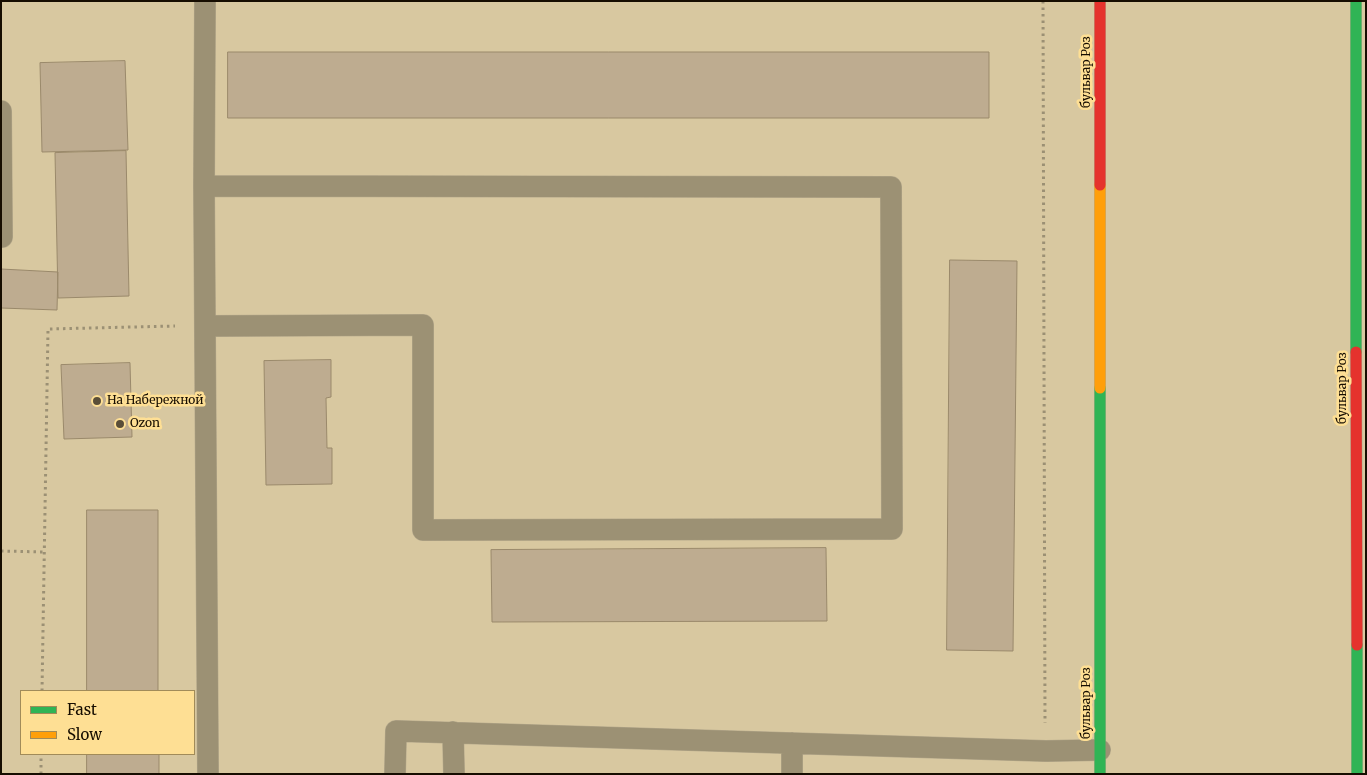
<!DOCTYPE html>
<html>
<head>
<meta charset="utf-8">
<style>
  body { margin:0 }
  #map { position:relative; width:1367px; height:775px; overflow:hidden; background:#d8c8a0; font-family:Merriweather,serif }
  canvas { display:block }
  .frame { position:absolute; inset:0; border:2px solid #160d00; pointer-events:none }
  .legend { position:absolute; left:20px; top:690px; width:175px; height:65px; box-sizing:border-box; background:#fedf94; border:1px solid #a18b59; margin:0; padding:6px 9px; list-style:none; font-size:15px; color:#160d00 }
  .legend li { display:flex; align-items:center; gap:10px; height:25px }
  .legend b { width:25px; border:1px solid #a18b59 }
</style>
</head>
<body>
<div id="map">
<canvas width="1367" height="775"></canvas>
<div class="frame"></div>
<ul class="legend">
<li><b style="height:6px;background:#30b455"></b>Fast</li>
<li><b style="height:6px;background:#ff9f0a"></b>Slow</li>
</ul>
</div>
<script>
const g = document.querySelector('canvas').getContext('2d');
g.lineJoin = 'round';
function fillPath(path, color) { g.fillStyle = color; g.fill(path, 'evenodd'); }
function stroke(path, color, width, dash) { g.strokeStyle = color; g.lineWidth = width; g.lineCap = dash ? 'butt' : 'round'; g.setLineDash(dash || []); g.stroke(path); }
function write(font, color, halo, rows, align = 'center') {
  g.font = font + ' Merriweather,serif'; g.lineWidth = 5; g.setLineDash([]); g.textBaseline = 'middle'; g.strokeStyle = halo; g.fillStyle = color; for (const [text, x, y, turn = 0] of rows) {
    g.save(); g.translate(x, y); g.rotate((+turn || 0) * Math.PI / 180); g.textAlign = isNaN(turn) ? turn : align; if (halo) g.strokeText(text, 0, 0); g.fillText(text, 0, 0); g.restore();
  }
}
const building = new Path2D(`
  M 228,52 L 989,52 L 989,118 L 228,118 Z
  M 125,61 L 128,150 L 42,152 L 40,63 Z
  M 126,151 L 129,296 L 58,298 L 55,153 Z
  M 950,260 L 1017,261 L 1013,651 L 947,650 Z
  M 1,269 L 58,272 L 57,310 L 1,308 Z
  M 331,360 L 331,397 L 326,398 L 327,448 L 332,448 L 332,484 L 266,485 L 264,361 Z
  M 130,363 L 132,437 L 64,439 L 61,365 Z
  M 87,510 L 158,510 L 158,691 L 87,691 Z
  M 826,548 L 827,621 L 492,622 L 491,550 Z
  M 87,754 L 159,754 L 159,774 L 87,774 Z`);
const path = new Path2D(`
  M 1043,1 L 1045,723
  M 1,551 L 44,552
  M 42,691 L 48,329 L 175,326
  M 41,774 L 41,754`);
const lane = new Path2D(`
  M 205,1 L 204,186 L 208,774
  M 1,111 L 2,237
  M 204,186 L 891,187 L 892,529 L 423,530 L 423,325 L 205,326
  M 453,732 L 454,774
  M 395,774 L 396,731 L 1046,751 L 1100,750
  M 792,774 L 792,743`);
const fast = new Path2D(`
  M 1356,1 L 1356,352
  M 1100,388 L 1100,774
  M 1357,645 L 1357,774`);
const slow = new Path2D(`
  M 1100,185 L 1100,388`);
const jam = new Path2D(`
  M 1100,1 L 1100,185
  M 1356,352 L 1357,645`);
const markers = [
  [97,401,5,"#5a4e38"],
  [120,424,5,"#5a4e38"]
];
const streetNames = [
  ["бульвар Роз",1087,72,-90],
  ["бульвар Роз",1343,388,-90],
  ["бульвар Роз",1087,703,-90]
];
const poiNames = [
  ["На Набережной",107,401],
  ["Ozon",130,424]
];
fillPath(building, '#beac90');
stroke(building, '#9a896b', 1);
stroke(lane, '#b4a88b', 22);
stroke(fast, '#b4a88b', 12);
stroke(slow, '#b4a88b', 12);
stroke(jam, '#b4a88b', 12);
stroke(path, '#9b9074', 3, [2.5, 4]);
stroke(lane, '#9c9174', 21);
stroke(fast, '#30b455', 11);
stroke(slow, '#ff9f0a', 11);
stroke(jam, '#e5322d', 11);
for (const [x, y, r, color] of markers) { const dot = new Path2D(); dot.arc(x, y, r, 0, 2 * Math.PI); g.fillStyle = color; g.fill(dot); stroke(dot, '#fedf94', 2); }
write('12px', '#160d00', '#fedf94', streetNames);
write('12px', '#160d00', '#fedf94', poiNames, 'left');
</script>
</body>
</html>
